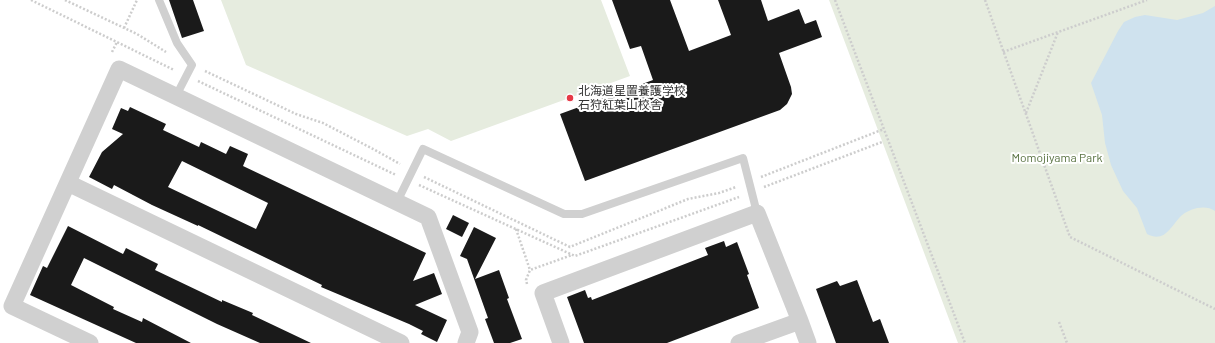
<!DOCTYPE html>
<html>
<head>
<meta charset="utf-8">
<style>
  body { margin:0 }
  canvas { display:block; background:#fff }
</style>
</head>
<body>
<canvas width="1215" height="343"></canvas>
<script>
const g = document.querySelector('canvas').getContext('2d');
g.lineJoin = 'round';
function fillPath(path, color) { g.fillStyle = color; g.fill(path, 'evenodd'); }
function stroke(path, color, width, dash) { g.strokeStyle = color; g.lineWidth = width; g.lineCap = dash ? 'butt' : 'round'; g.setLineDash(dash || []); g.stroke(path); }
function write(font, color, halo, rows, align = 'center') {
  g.font = font + ' Barlow,"Noto Sans JP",sans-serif'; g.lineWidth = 4; g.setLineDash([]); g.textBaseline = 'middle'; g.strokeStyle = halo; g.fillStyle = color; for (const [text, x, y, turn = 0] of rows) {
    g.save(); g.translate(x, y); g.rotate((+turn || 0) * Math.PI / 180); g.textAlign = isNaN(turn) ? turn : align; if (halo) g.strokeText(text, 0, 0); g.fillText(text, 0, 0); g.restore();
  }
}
const green = new Path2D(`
  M 221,0 L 601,0 L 630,76 L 451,141 L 428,129 L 407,136 L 246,65 Z
  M 829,0 L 1215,0 L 1215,343 L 958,343 Z`);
const water = new Path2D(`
  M 1215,6 L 1215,211 C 1210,207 1203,207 1197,208 C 1190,210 1185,212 1180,217 C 1170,228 1164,243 1147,234 L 1137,208 L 1123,191 L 1111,165 L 1105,143 L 1102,115 L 1091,83 L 1118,31 L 1124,22 L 1135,17 L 1145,15 L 1177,20 L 1203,13 Z`);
const building = new Path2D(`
  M 169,0 L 193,0 L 204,31 L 182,38 Z
  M 612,0 L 670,0 L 689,51 L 731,35 L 718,0 L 761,0 L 768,21 L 799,9 L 805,24 L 816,20 L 822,37 L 779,53 L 791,87 L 792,94 L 787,104 L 780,110 L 585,181 L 560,114 L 653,80 L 641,46 L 630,49 Z
  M 130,107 L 166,124 L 163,130 L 199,147 L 201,142 L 226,154 L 230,146 L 248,154 L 243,166 L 426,253 L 413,281 L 434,273 L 442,294 L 415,305 L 447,320 L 437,342 L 421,334 L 423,331 L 409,324 L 321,287 L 322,285 L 198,225 L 198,226 L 152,205 L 114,185 L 112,189 L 89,177 L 102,152 L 123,134 L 112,129 L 121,108 L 128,111 ZM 182,161 L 268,203 L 256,229 L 168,187 Z
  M 453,215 L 469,223 L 462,237 L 446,229 Z
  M 68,226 L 123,254 L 126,248 L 158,264 L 155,270 L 222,302 L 222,300 L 253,313 L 252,315 L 311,343 L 260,343 L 217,324 L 84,258 L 71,285 L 114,307 L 113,309 L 142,322 L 143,318 L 191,343 L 136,343 L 30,295 L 43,266 L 47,268 Z
  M 474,227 L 496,238 L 475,279 L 499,270 L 509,298 L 507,299 L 522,339 L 510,343 L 494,343 L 485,319 L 488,318 L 467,259 L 460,256 Z
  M 724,241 L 726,247 L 737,242 L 749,274 L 747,275 L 759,308 L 667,343 L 584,343 L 567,297 L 585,290 L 588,298 L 591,297 L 592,300 L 708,255 L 705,248 Z
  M 857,280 L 873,322 L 880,319 L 889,343 L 836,343 L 816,289 L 837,281 L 840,286 Z`);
const path = new Path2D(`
  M 31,0 L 174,70
  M 65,0 L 137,34 L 166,52
  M 835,0 L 965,343
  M 985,0 L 1070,237 L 1215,309
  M 124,28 L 137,0
  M 112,52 L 117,42
  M 1003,52 L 1147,0
  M 205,71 L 296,114 L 323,123 L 375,150 L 400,164
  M 198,81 L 396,175
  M 1026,113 L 1058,32
  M 424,177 L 570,247 L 688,199 L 719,193 L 736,187
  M 761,177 L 884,129
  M 419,185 L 575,256 L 739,197
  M 764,187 L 882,142
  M 516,229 L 530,270
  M 527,284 L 526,280 L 530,270 L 572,255
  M 1059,322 L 1067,343`);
const service = new Path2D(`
  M 159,0 L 177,43 L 192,65 L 176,96
  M 397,202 L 423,149 L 564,214 L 582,214 L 743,158 L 757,213`);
const minor = new Path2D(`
  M 68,183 L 401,343
  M 90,343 L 12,306 L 119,69 L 428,217 L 470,332 L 466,343
  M 561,343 L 543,293 L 757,213 L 800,321
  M 739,343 L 800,321 L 808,343`);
const markers = [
  [570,98,4,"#e63946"]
];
const poiNames = [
  ["北海道星置養護学校",578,91],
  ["石狩紅葉山校舎",578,105]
];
const parkNames = [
  ["Momojiyama Park",1057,158]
];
fillPath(green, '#e6ecdf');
fillPath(water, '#cfe2ee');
fillPath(building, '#1a1a1a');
stroke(path, '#cdcdcd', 2.5, [2, 2]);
stroke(service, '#d0d0d0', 8);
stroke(minor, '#d0d0d0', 17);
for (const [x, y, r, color] of markers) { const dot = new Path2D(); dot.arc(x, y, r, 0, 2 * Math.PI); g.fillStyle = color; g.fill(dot); stroke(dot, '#fff', 1.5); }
write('12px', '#333', '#fff', poiNames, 'left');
write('12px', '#56703f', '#fff', parkNames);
</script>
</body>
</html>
